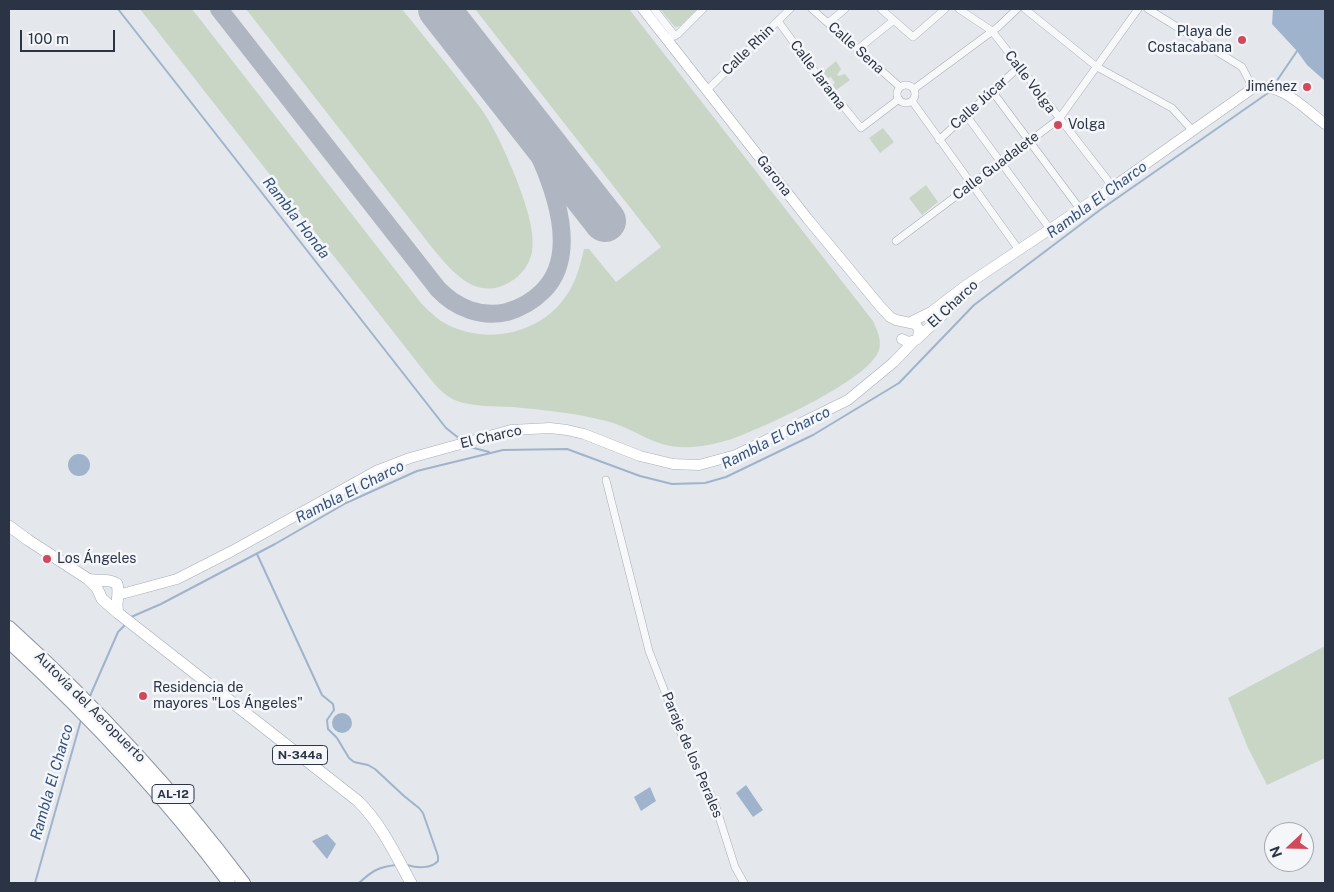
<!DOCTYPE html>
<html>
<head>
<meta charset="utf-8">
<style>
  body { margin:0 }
  #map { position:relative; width:1334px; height:892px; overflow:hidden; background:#e4e7ec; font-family:"Public Sans",sans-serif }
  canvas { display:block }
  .frame { position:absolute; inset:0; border:10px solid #2b3445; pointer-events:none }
  .north { position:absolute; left:1264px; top:822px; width:50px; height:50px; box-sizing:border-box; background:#f4f6f9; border:1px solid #a4a8b1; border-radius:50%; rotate:249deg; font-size:14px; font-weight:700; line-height:20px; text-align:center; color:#2b3445 }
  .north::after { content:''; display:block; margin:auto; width:18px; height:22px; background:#d1495b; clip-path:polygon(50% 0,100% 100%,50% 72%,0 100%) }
  .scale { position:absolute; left:20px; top:30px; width:95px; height:22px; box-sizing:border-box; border:2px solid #2b3445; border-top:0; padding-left:6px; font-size:15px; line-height:18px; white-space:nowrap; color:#2b3445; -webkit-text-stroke:4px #f4f6f9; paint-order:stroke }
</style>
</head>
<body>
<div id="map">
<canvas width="1334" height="892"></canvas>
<div class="frame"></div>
<div class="north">N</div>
<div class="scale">100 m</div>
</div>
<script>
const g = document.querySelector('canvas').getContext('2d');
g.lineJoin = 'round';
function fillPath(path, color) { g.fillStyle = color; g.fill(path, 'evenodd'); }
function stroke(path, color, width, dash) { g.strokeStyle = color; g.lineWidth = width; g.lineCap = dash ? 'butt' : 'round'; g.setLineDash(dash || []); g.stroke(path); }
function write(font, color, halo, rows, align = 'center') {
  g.font = font + ' "Public Sans",sans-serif'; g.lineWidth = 5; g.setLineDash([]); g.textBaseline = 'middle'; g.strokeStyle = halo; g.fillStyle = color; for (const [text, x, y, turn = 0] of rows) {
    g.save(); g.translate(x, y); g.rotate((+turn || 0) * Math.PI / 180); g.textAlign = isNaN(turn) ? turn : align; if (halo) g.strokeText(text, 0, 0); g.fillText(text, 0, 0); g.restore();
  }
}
const green = new Path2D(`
  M 140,9 L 192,9 L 421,303 C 427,309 434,316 441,321 C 481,346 539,336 566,296 C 576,282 580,266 584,249 L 589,249 L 616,282 L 661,247 L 475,9 L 629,9 L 873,321 C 877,330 882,340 879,350 C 870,380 762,428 732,439 C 719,443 705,446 692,447 C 655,450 638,429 606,421 C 575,413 544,410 513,407 C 495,406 474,407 457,401 C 443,396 433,382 424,371 Z
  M 246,9 L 402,9 C 429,43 457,76 482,110 C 494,127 505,152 513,171 C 522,193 536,229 532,252 C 529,265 522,275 510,282 C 475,303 450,269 430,245 Z
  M 660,9 L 697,9 L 680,26 L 675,27 Z
  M 836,61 L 841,69 L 837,75 L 839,76 L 845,74 L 850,80 L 836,90 L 833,85 L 835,83 L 831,77 L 828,78 L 823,72 Z
  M 883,128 L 894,142 L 880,153 L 869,138 Z
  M 926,185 L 938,202 L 922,215 L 909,198 Z
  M 1325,646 L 1325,758 L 1267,785 L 1248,748 L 1228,698 Z`);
const water = new Path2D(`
  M 1273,9 L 1325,9 L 1325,81 L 1307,65 L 1297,51 L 1272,24 Z
  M68 465a11 11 0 1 1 22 0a11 11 0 1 1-22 0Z
  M332 723a10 10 0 1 1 20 0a10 10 0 1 1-20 0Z
  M 746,785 L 763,810 L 753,817 L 736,793 Z
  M 650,787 L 656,801 L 641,811 L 634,797 Z
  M 327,834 L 336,844 L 327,859 L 312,841 Z`);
const stream = new Path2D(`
  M 118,9 L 446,428 L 460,439
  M 1274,85 L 1297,51
  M 470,447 L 489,452
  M 257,554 L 322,695 L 333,704 L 334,710 L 327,720 L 328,729 L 337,738 L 349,758 L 354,762 L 368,765 L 375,769 L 404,796 L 419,808 L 423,813 L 438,856 L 438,861 C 431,869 417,868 407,865
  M 131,617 L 161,604 L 275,544 L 346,503 L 417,471 L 503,450 L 567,449 L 640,476 L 672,484 L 705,483 L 726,477 L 813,435 L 899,383 L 974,305 L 1100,210 L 1268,93
  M 90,696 L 118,632 L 125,625
  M 35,883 L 81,720
  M 359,883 C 372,871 378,867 396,865`);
const taxiway = new Path2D(`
  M 219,9 L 438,289 C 456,308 481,318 507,312 C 521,308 533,301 543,291 C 589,245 539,152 514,105`);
const runway = new Path2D(`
  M 439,9 L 605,221`);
const street = new Path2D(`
  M 654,9 L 675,36
  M 812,9 L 900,87
  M 881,9 L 913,37 L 945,9
  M 959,9 L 992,31 L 1113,187
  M 1025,9 L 1097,67 L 1172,108 L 1193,131
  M 1148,9 L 1242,67 L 1253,88
  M 778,21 L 816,73 L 861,128 L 899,99
  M 828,23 L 845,9
  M 666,39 L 678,34 L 703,9
  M 858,49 L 894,20
  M897 94a9 9 0 1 1 18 0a9 9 0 1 1-18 0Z
  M 914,89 L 998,27 L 1017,9
  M 707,90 L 790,9
  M 992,91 L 1080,209
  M 912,101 L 1019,250
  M 966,115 L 1050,229
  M 939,140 L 1019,67
  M 896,241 L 1059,119 L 1138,9
  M 606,480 L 649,651 L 682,736 L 715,804 L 735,867 L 744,883`);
const secondary = new Path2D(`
  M 643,9 L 807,218 L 879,305 L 890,317 L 896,320 L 915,324 L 919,329 L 918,337
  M 911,322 L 931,312 L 965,286 L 1113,187 L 1253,88 C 1280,81 1305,109 1325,124
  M 902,339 L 908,342 L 916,340 L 966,293
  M 118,595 L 177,579 L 232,551 L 376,471 L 410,458 L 511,430 L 550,428 L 567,430 L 584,434 L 640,456 L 673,464 L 699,465 L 736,455 L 848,400 L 894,362 L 913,342`);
const primary = new Path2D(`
  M 9,526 L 28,540 L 88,579 L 97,588 L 102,599 L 118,613 L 358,801 C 382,825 395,854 411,883
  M 88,579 C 98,582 109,578 117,584 C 120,594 115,603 118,613`);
const highway = new Path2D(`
  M 9,627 C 95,705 174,790 244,883
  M 9,642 C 90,717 163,794 229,883`);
const markers = [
  [1242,40,5,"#d1495b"],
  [1307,87,5,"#d1495b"],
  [1058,125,5,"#d1495b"],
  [47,559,5,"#d1495b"],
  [143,696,5,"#d1495b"]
];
const shields = [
  [300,755,55],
  [173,794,42]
];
const shieldNames = [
  ["N-344a",300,755],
  ["AL-12",173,794]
];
const poiNames = [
  ["Playa de",1232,32,"right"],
  ["Costacabana",1232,48,"right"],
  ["Jiménez",1297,87,"right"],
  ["Volga",1068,125],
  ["Los Ángeles",57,559],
  ["Residencia de",153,688],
  ["mayores \"Los Ángeles\"",153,704]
];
const streetNames = [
  ["Calle Sena",856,48,42],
  ["Calle Rhin",748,50,-44],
  ["Calle Jarama",818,75,53],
  ["Calle Volga",1030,82,53],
  ["Calle Júcar",979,103,-42],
  ["Calle Guadalete",996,166,-37],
  ["Garona",774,176,52],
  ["El Charco",953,304,-43],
  ["El Charco",491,437,-13],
  ["Autovía del Aeropuerto",90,707,45],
  ["Paraje de los Perales",692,755,67]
];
const waterNames = [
  ["Rambla El Charco",1097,200,-36],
  ["Rambla Honda",296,218,52],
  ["Rambla El Charco",776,438,-27],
  ["Rambla El Charco",350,492,-27],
  ["Rambla El Charco",52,782,-74]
];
fillPath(green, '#c9d6c5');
fillPath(water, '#9fb4cc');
stroke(stream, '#9fb4cc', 2);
stroke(taxiway, '#b0b6c1', 18);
stroke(runway, '#b0b6c1', 42);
stroke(street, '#a9aeb7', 8);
stroke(secondary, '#a9aeb7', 11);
stroke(primary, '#a3abb8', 12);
stroke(highway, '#8b94a3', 14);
stroke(street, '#f7f8fa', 7);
stroke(secondary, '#fff', 10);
stroke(primary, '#fff', 11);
stroke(highway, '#fff', 12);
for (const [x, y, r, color] of markers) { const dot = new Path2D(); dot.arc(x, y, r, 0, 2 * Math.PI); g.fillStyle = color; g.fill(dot); stroke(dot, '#f4f6f9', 2); }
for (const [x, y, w] of shields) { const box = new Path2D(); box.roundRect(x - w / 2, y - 9.5, w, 19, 4); g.fillStyle = '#f4f6f9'; g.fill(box); stroke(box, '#2b3445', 1); }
write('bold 12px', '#2b3445', null, shieldNames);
write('14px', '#2b3445', '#f4f6f9', poiNames, 'left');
write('14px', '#2b3445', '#f4f6f9', streetNames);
write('italic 15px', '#34527a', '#f4f6f9', waterNames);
</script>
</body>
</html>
